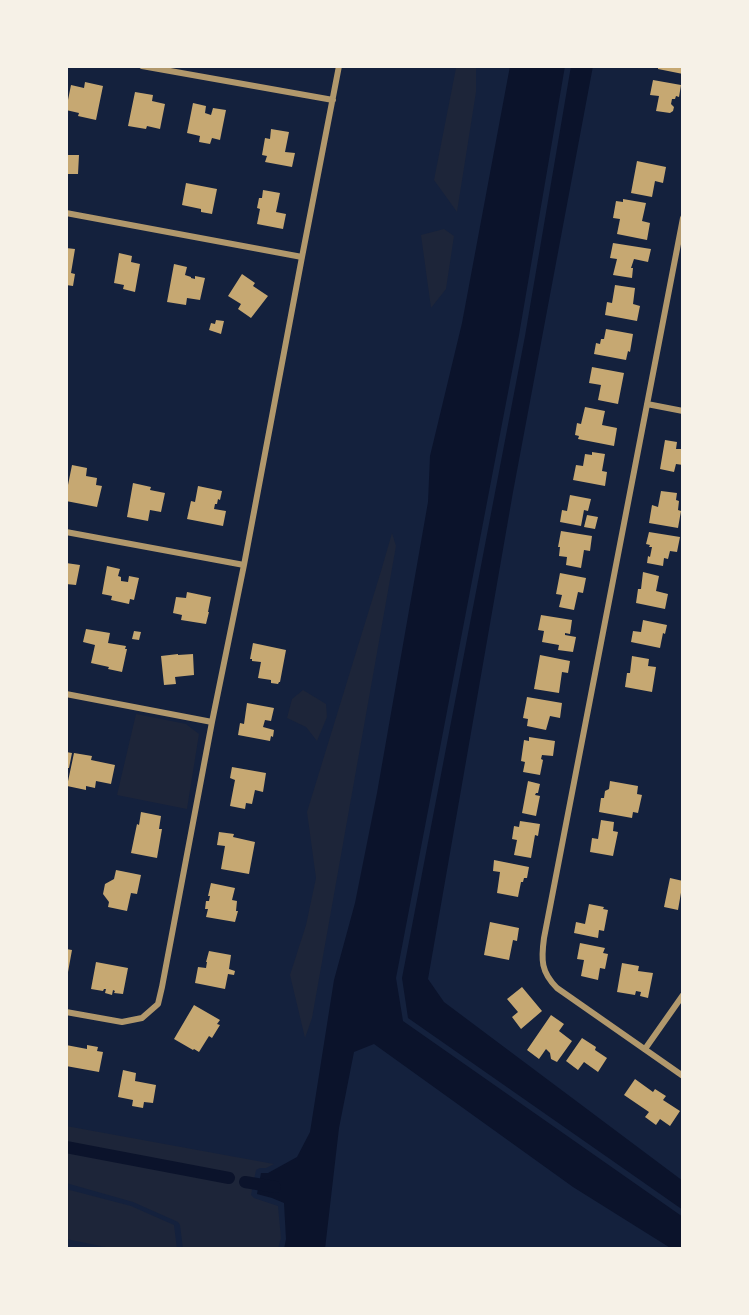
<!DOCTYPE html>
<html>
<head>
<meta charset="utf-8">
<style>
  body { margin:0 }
  #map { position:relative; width:749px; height:1315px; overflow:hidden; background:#14213d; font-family:Lato,sans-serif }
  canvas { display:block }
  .frame { position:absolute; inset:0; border:68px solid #f6f1e7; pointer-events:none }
</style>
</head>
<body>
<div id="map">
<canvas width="749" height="1315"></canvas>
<div class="frame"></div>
</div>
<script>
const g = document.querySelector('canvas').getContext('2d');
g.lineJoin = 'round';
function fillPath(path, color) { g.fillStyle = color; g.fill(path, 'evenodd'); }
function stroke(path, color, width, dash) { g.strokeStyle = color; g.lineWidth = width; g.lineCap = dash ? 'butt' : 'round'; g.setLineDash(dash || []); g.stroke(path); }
const green = new Path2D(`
  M 458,66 L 476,66 L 476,92 L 457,212 L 434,180 L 456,68 Z
  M 444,229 L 454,236 L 446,289 L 431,308 L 421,235 Z
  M 392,533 L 396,546 L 312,1018 L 305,1038 L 290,975 L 306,925 L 316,878 L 307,812 L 381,571 Z
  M 303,690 L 326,704 L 327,717 L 317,741 L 306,727 L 287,718 L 292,699 Z
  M 136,714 L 186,724 L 199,734 L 187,809 L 117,795 Z
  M 66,1126 L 274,1164 L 266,1168 L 260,1168 L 256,1170 L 251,1195 L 254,1198 L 278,1206 L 281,1238 L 278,1249 L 183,1249 L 180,1225 L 178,1222 L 133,1202 L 66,1183 Z
  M 66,1189 L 131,1206 L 174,1225 L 177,1249 L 115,1249 L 66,1239 Z`);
const water = new Path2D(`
  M 510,66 L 565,66 L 519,335 L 396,978 L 403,1021 L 683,1217 L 683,1249 L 672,1249 L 573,1187 L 374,1044 L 354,1052 L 339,1128 L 325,1249 L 284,1249 L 286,1239 L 284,1203 L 272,1198 L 257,1194 L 261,1173 L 268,1173 L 297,1157 L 310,1132 L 334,980 L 355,903 L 377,793 L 428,502 L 430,456 L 462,323 Z
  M 571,66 L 593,66 L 513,492 L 428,979 L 444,1002 L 683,1181 L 683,1210 L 408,1018 L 402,978 L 525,336 Z`);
const canal = new Path2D(`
  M 66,1147 L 229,1178
  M 245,1182 L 275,1187`);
const building = new Path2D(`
  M 658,66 L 683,66 L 683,74 L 658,69 Z
  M 653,80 L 681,85 L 679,97 L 676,96 L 675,99 L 672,99 L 671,104 L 674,107 L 673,111 L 670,113 L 656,111 L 659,96 L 650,95 Z
  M 85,82 L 103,86 L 96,120 L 78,116 L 79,113 L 66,110 L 71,85 L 84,88 Z
  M 135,92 L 153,95 L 152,101 L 165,104 L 160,129 L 147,126 L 146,129 L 128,126 Z
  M 193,103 L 206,106 L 205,113 L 211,115 L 213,108 L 226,110 L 220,140 L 212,138 L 210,144 L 199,142 L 200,136 L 187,133 Z
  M 271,129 L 289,132 L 285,152 L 295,153 L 292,167 L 265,162 L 267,156 L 262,155 L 265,138 L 270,139 Z
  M 66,155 L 79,155 L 78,174 L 66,174 Z
  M 637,161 L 666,167 L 663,183 L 655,181 L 652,197 L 631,193 Z
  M 186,183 L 217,189 L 212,214 L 201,212 L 201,209 L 182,205 Z
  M 263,190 L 280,193 L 276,212 L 286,214 L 283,229 L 257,224 L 260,209 L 257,208 L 259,198 L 262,198 Z
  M 623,199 L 646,203 L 642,221 L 650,223 L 647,240 L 617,234 L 620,219 L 613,218 L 616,201 L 623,202 Z
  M 613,243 L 651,249 L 648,262 L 634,259 L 631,268 L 633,268 L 632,278 L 613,275 L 617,259 L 610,258 Z
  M 66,248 L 75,249 L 71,273 L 75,274 L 73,286 L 66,285 Z
  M 119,253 L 132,256 L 131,262 L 140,264 L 135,292 L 123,289 L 124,285 L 114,283 Z
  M 174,264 L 187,267 L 185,275 L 191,277 L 191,278 L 195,279 L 195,276 L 205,278 L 200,300 L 187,298 L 186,305 L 167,302 Z
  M 242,274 L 255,283 L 253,286 L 268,296 L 251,318 L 238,309 L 241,304 L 228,296 Z
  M 615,285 L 635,288 L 633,304 L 640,306 L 637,321 L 605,315 L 607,302 L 612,303 Z
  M 216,320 L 224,321 L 221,334 L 209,330 L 211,323 L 215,324 Z
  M 606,329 L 633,334 L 630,352 L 628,351 L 626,360 L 594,354 L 596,343 L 600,344 L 601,339 L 604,339 Z
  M 592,367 L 624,373 L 618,404 L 598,400 L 601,385 L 589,383 Z
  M 585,407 L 605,411 L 602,425 L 617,428 L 614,446 L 578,439 L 579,436 L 575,435 L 577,423 L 581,424 Z
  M 665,440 L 677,442 L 676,449 L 683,449 L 683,465 L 676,464 L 674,472 L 660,469 Z
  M 592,452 L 605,454 L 602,471 L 607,472 L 605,486 L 573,480 L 576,465 L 583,466 L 585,454 L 592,455 Z
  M 72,465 L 87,468 L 86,476 L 97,478 L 96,485 L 102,486 L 97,507 L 66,501 L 66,495 Z
  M 133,483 L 151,487 L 150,490 L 165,493 L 161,512 L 150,510 L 148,521 L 127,517 Z
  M 198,486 L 222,491 L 220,500 L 218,499 L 217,504 L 215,504 L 214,509 L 226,511 L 223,526 L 187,519 L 191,501 L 195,502 Z
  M 661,491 L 677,493 L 676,500 L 679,501 L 678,510 L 681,511 L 678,528 L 649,523 L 652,505 L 658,507 Z
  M 570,495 L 591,499 L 588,511 L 584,510 L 581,526 L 560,522 L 562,510 L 567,511 Z
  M 587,515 L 598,517 L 595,529 L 584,527 Z
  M 561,531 L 592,536 L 590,551 L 584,550 L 581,568 L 566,565 L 567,557 L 559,556 L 560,547 L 558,547 Z
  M 649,532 L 680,537 L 677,552 L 670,551 L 668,559 L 664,558 L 663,566 L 647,563 L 648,556 L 650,557 L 652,547 L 649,547 L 650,545 L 646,544 Z
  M 66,563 L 80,565 L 76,585 L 66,584 Z
  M 107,566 L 120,569 L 118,576 L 121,577 L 121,581 L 128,582 L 129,576 L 139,578 L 134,600 L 130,599 L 129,604 L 111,600 L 112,596 L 102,594 Z
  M 643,572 L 659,576 L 656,591 L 668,594 L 665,609 L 636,603 L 638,589 L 641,589 Z
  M 560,573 L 586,578 L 583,593 L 578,592 L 574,610 L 559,607 L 562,595 L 556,594 Z
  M 187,592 L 211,597 L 208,612 L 209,612 L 206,624 L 181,620 L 182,615 L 173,613 L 176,597 L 186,598 Z
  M 541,615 L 572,620 L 570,634 L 565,633 L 565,635 L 576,637 L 573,652 L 558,650 L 559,645 L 542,642 L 544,631 L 538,630 Z
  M 643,620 L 667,625 L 665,634 L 663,633 L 660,648 L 631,642 L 633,631 L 641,632 Z
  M 86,629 L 110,633 L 108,643 L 126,646 L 125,649 L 127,649 L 122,672 L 108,669 L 109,667 L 91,663 L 95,645 L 83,642 Z
  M 134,631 L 141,632 L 139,640 L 132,639 Z
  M 253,643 L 286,650 L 280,682 L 279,682 L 278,684 L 271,683 L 271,680 L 258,678 L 261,662 L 252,661 L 252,659 L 250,659 Z
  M 178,654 L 178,655 L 193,654 L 194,675 L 175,677 L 176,684 L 164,685 L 161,656 Z
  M 540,655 L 570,661 L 568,673 L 562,672 L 559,693 L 534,689 Z
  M 632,656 L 649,659 L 648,666 L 656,667 L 652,692 L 625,687 L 627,673 L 630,673 Z
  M 527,697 L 562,703 L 560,718 L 550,716 L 546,730 L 527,726 L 528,719 L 523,718 Z
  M 247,703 L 274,708 L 271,721 L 265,720 L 263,727 L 274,730 L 273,737 L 271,736 L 270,741 L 238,735 L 240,723 L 244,724 Z
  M 529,737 L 555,741 L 553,756 L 542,755 L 541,759 L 543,760 L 540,775 L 523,772 L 525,762 L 521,761 L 524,740 L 529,741 Z
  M 66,752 L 72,753 L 69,768 L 66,768 Z
  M 74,753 L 92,756 L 91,760 L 115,765 L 111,784 L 96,781 L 95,788 L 86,786 L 86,790 L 67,786 Z
  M 232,767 L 266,773 L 263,792 L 255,790 L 252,804 L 246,803 L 245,809 L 230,806 L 235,780 L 230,778 Z
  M 528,781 L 540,784 L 538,793 L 536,793 L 535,795 L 540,796 L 536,816 L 522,813 Z
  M 610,781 L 638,786 L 637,794 L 642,795 L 638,813 L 633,812 L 632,818 L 599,812 L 601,798 L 604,798 L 605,791 L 609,789 Z
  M 141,812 L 161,816 L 159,829 L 162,829 L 157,858 L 131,853 L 137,824 L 139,825 Z
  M 601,820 L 614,822 L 613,831 L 618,832 L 613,856 L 590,852 L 592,838 L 598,839 Z
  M 520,821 L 540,824 L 538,836 L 535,835 L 531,858 L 514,855 L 517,840 L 512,839 L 514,826 L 519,827 Z
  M 219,832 L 234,834 L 233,837 L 255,842 L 249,874 L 221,869 L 225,846 L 217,845 Z
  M 494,860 L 529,867 L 527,878 L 524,878 L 523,882 L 521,882 L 518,897 L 497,893 L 500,872 L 493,871 Z
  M 116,870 L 141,875 L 137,894 L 131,893 L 127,911 L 108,907 L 109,902 L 103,894 L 105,884 L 114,879 Z
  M 670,878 L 683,881 L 678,910 L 664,907 Z
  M 211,883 L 235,888 L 232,900 L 237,901 L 236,911 L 238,911 L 235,922 L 206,917 L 208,909 L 205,909 L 206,901 L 209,901 L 210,896 L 208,896 Z
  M 589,904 L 604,907 L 603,909 L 608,910 L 604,931 L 599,930 L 598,938 L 574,933 L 576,922 L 585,924 Z
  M 490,922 L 519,928 L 517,941 L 513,940 L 509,960 L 484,955 Z
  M 580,943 L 605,948 L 603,953 L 608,954 L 605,969 L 600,968 L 598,980 L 581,976 L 584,960 L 577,959 Z
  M 66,949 L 72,950 L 68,972 L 66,971 Z
  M 209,951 L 231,955 L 229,969 L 235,971 L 234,975 L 228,974 L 225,989 L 195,983 L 198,967 L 206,968 L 207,962 L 206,962 Z
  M 96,962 L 128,968 L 123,994 L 114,993 L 115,991 L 113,990 L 112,995 L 105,993 L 106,989 L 104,989 L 103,991 L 91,989 Z
  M 622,963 L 639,966 L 638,971 L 653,973 L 648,998 L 640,996 L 641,992 L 636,991 L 635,995 L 617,992 Z
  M 522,987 L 542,1011 L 521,1029 L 512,1017 L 518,1012 L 507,999 Z
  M 194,1005 L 220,1020 L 217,1024 L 220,1025 L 212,1038 L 209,1036 L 199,1052 L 194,1049 L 193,1050 L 174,1039 Z
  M 551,1015 L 564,1024 L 559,1031 L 572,1041 L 557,1062 L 551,1059 L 550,1053 L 546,1049 L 539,1059 L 527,1050 Z
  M 582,1038 L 596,1047 L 595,1050 L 607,1058 L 598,1072 L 584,1062 L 578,1070 L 566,1061 Z
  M 66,1045 L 87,1049 L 87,1045 L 98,1047 L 97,1051 L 103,1052 L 99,1072 L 66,1066 Z
  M 123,1070 L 136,1073 L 135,1081 L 156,1085 L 153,1103 L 144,1102 L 143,1108 L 132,1106 L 133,1100 L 118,1097 Z
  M 635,1079 L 653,1092 L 655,1089 L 666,1096 L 663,1100 L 680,1111 L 670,1126 L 660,1119 L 656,1125 L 645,1117 L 649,1112 L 624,1095 Z`);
const minor = new Path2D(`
  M 142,66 L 333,100
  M 66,213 L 302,257
  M 683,218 L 544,938 C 541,960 541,972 557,988 L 683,1076
  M 647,404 L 683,411
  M 66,532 L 244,565
  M 66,694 L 212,722
  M 66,1012 L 122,1022 L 142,1018 L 158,1004 L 162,987 L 212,722 L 244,565 L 302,257 L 339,66
  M 645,1049 L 683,995`);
fillPath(green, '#1d2539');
fillPath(water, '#0b132b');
stroke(canal, '#0b132b', 12);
fillPath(building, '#c6a872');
stroke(minor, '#b1986c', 6);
</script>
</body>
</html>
